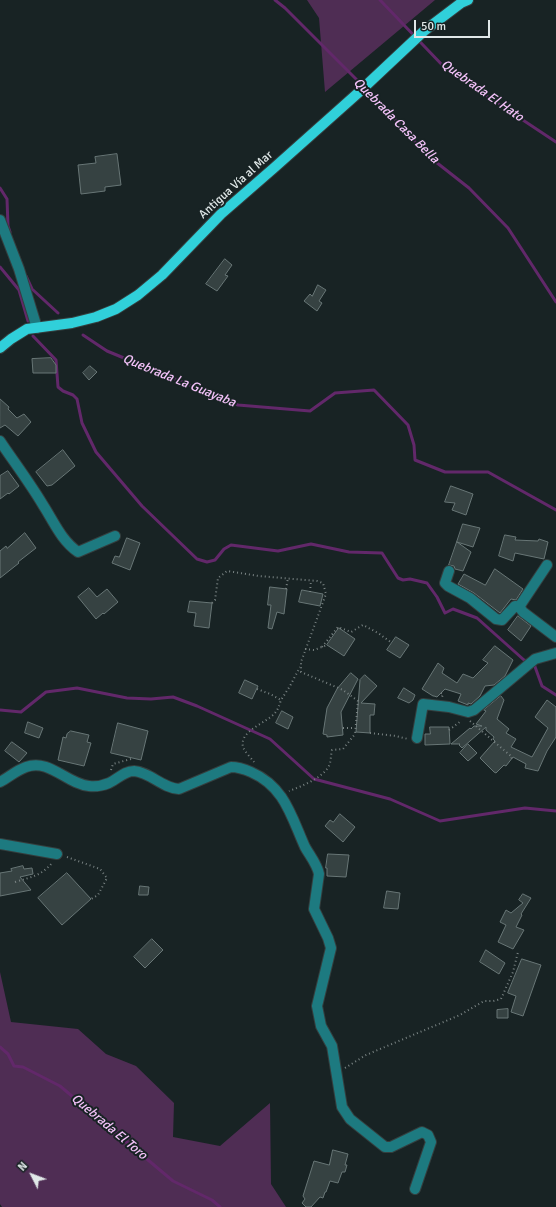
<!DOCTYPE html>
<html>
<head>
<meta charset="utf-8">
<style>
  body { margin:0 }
  #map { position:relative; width:556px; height:1207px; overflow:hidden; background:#182324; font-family:Signika,sans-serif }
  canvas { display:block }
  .north { position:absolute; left:12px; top:1155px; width:40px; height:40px; -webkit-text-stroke:3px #182324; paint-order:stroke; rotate:312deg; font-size:11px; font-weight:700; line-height:16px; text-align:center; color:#e0e8e8 }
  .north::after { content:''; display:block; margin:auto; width:14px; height:18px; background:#e0e8e8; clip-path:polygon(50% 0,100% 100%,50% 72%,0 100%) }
  .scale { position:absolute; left:414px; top:20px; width:76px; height:18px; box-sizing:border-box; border:2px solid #e0e8e8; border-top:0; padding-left:5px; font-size:12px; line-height:14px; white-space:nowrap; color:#e0e8e8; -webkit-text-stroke:3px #182324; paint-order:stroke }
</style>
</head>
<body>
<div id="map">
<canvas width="556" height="1207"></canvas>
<div class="north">N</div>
<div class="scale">50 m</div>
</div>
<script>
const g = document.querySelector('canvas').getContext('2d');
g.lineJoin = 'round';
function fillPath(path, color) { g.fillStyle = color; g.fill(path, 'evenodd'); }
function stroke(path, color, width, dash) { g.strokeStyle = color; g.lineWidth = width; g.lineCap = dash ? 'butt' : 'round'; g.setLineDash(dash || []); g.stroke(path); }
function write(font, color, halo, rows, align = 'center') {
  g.font = font + ' Signika,sans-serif'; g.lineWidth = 4; g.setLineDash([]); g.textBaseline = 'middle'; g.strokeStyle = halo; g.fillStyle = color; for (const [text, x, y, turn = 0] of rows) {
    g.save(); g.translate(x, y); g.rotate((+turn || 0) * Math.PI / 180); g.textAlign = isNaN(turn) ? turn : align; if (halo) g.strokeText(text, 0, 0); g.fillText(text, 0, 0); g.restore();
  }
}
const green = new Path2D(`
  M 307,0 L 435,0 L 325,92 L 319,18 Z
  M 0,972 L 11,1022 L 78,1029 L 106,1054 L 136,1066 L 174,1103 L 173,1137 L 220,1146 L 270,1103 L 271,1184 L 286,1207 L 2,1207 L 0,1204 Z`);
const stream = new Path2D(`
  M 275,0 L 285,8 L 385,108 L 427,155 L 469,188 L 508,228 L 556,302
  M 380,0 L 446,69 L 556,142
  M 0,188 L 7,199 L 8,226 L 10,232
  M 0,267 L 19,290 L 28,321
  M 26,276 L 32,289 L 58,313
  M 83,335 L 107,351 L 238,405 L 310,411 L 335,393 L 374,390 L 408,425 L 414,445 L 415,460 L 445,472 L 488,472 L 556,510
  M 33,336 L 56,360 L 58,387 L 63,391 L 73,395 L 77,399 L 82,423 L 96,452 L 142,506 L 197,559 L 207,562 L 215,560 L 224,549 L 231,545 L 278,551 L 311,544 L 349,552 L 382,553 L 398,578 L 403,580 L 410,579 L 427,583 L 437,597 L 445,613 L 453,609 L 477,618 L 524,660 L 529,662
  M 534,664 L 542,686 L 556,695
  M 0,710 L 21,712 L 46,692 L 77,688 L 127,698 L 151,699 L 173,697 L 197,706 L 270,739 L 314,779 L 390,799 L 440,821 L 525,808 L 556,811
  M 0,1047 L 8,1054 L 14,1066 L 23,1067 L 60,1086 L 173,1181 L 212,1200 L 220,1207`);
const building = new Path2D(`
  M 117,154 L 121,185 L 105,187 L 105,191 L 81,194 L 78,165 L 96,163 L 95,157 Z
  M 225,259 L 232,265 L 225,275 L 228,276 L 217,291 L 206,284 Z
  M 318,285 L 326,290 L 319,301 L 322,303 L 317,311 L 304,301 L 310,294 L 312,296 Z
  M 51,358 L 56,365 L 56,373 L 33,373 L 32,359 Z
  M 90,366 L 97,372 L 89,380 L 83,373 Z
  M 0,399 L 9,407 L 8,409 L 17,418 L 24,414 L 31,422 L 18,436 L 5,425 L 0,428 Z
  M 63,450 L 75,466 L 52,485 L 47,486 L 36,472 Z
  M 8,471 L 19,486 L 9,494 L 8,493 L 0,499 L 0,476 Z
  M 451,486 L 473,494 L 466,515 L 452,510 L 455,503 L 445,502 Z
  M 463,524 L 480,528 L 473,547 L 457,542 Z
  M 25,533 L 36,548 L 18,562 L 19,563 L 0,578 L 0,551 L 6,546 L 7,548 Z
  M 505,535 L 516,537 L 515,540 L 538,541 L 539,539 L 548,542 L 544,559 L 515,553 L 513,561 L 499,556 Z
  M 127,538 L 140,543 L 130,570 L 112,563 L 115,556 L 119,557 Z
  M 457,542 L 471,552 L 463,571 L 455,569 L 454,566 L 449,565 Z
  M 495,569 L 523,589 L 516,600 L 511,599 L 500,613 L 474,593 L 458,584 L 464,574 L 485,585 Z
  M 270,587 L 287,589 L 284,614 L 277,612 L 272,629 L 268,628 L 271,605 L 268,605 Z
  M 89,588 L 97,597 L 107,589 L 118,602 L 104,614 L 103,613 L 96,619 L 78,597 Z
  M 302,590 L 323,594 L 320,606 L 299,602 Z
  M 190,601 L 212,603 L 209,628 L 194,626 L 196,613 L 188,612 Z
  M 518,616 L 531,626 L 521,641 L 508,630 Z
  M 339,628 L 355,639 L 344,656 L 327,645 Z
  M 396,637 L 409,645 L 400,658 L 387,650 Z
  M 495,646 L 513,660 L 505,676 L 494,685 L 485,686 L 480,696 L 471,704 L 468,703 L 468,705 L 458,701 L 461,694 L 445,689 L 437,697 L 434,696 L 433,696 L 422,689 L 438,663 L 444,668 L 442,673 L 457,683 L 463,674 L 473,678 L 488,663 L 483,660 Z
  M 351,673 L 358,679 L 341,712 L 343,735 L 327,737 L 327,735 L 323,734 L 327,708 L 337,689 Z
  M 365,675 L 377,686 L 361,703 L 375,704 L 374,715 L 370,715 L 370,733 L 356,732 L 360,680 Z
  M 245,680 L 258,686 L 252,699 L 239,693 Z
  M 404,688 L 415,695 L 413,700 L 409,703 L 398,698 Z
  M 501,696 L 504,700 L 497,719 L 509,729 L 506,733 L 516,739 L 511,747 L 532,757 L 548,728 L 535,717 L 547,700 L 556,707 L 556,737 L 547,751 L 538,771 L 525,768 L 526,764 L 513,757 L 506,766 L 504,765 L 496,773 L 494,772 L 480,758 L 495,741 L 493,739 L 494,737 L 486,730 L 486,727 L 462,748 L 459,745 L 460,744 L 451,744 L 470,728 L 471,729 L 474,726 L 482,726 L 476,724 L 486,711 L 484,710 Z
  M 282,711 L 293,717 L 288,729 L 276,723 Z
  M 28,722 L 43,728 L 39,738 L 25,733 Z
  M 118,723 L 148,731 L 141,760 L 111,753 Z
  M 430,727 L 449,727 L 450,744 L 425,745 L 425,734 L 430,734 Z
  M 71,731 L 89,735 L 87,742 L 91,743 L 84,766 L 58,760 L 63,737 L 66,738 L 67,734 Z
  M 12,742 L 27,753 L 19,762 L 5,751 Z
  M 468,744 L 477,753 L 468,761 L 460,753 Z
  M 340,814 L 355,827 L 343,842 L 325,826 L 330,820 L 333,822 Z
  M 328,854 L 349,855 L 346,877 L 327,876 L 327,868 L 326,868 Z
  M 23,866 L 24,869 L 32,868 L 33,874 L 20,877 L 31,890 L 0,896 L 0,873 L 12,871 L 11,869 Z
  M 67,873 L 91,899 L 62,925 L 38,898 Z
  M 140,886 L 149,887 L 148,895 L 139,895 Z
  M 387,891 L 400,893 L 398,909 L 384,908 Z
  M 523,894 L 531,898 L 521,914 L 522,915 L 516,927 L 524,930 L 513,949 L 498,942 L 506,925 L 500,922 L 506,910 L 511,913 L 523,903 L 519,900 Z
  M 152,939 L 163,950 L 145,968 L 134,957 Z
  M 486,950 L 505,963 L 499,974 L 480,962 Z
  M 522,959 L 541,965 L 523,1016 L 511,1012 L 516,996 L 508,993 Z
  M 508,1009 L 508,1018 L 497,1018 L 497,1010 Z
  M 333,1150 L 348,1154 L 345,1165 L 347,1165 L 345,1172 L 342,1172 L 338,1183 L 330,1181 L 326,1192 L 325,1192 L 323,1198 L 320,1197 L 311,1207 L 306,1207 L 302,1203 L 305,1199 L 303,1196 L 314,1161 L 329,1165 Z`);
const path = new Path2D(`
  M 286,589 L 288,578
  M 310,592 L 311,581
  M 212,603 L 215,600 L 218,578 L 227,571 L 259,576 L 317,581 L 323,583 L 326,594 L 301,662 L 301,672 L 343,690 L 358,701 L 355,734 L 343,749 L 332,750 C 331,754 331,759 330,763 C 326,777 302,786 289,791
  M 322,647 L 338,627 L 351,632 L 363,625 L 378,633 L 392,643
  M 305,649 L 314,650 L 327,645
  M 257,689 L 270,694 L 281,700 L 290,686 L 300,667
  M 441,693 L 443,694 L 442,697
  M 470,721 L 512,757 L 511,759
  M 343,728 L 355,728
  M 449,730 L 461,721
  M 370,733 L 396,736 L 408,739
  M 254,762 C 251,758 245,752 243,747 C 239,731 266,723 274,714 C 278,710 279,706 281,700
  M 111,770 L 113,764 L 131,759
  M 67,857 L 100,869 L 107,878 L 98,895 L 91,899
  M 15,882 C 31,877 41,876 52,863
  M 345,1068 L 366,1055 L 460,1015 L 484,1001 L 493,1001 L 501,999 L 513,972 L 518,952`);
const minor = new Path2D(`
  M 0,220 L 19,269 L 37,328
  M 0,441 C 14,462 30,483 43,505 C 54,522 61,540 78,552 L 115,536
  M 547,565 L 521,604 L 520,608 L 523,612 L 556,637
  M 449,571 L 445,583 L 448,586 L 470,598 L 496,619 L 502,620 L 515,606 L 520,607
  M 417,738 L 423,704 L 449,707 L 468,712 L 474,710 L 535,659 L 556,653
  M 0,782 C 9,777 17,770 26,767 C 49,758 67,784 89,786 C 95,787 104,785 109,783 C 118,779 124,771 134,771 C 150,772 162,788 179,789 L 231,767 C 238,767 244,769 251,772 C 285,787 291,816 305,847 C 310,856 317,864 319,874 L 314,909 L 328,938 L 331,948 L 317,1006 L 321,1026 L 332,1046 L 342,1107 L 350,1119 L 385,1147 L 391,1147 L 422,1132 L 428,1135 L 431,1142 L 415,1189
  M 0,844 L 57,854`);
const major = new Path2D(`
  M 0,348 L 11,339 L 27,329 L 72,323 L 96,317 L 116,309 L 138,295 L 162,275 L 221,214 L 275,167 L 358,93 L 424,31 L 461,3 L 468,0`);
const streetNames = [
  ["Antigua Vía al Mar",236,185,-42]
];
const waterNames = [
  ["Quebrada El Hato",482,91,35],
  ["Quebrada Casa Bella",396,121,45],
  ["Quebrada La Guayaba",179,381,22],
  ["Quebrada El Toro",109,1127,40]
];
fillPath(green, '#4f2d54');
stroke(stream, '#62286a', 3);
fillPath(building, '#364242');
stroke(building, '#687676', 1);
stroke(minor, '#343f3f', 12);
stroke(major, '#343f3f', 12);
stroke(path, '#798383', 2, [1, 3]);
stroke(minor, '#1d7a80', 10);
stroke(major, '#30d0da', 10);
write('12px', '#e0e8e8', '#182324', streetNames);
write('italic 13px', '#f3c2f9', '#182324', waterNames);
</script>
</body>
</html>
